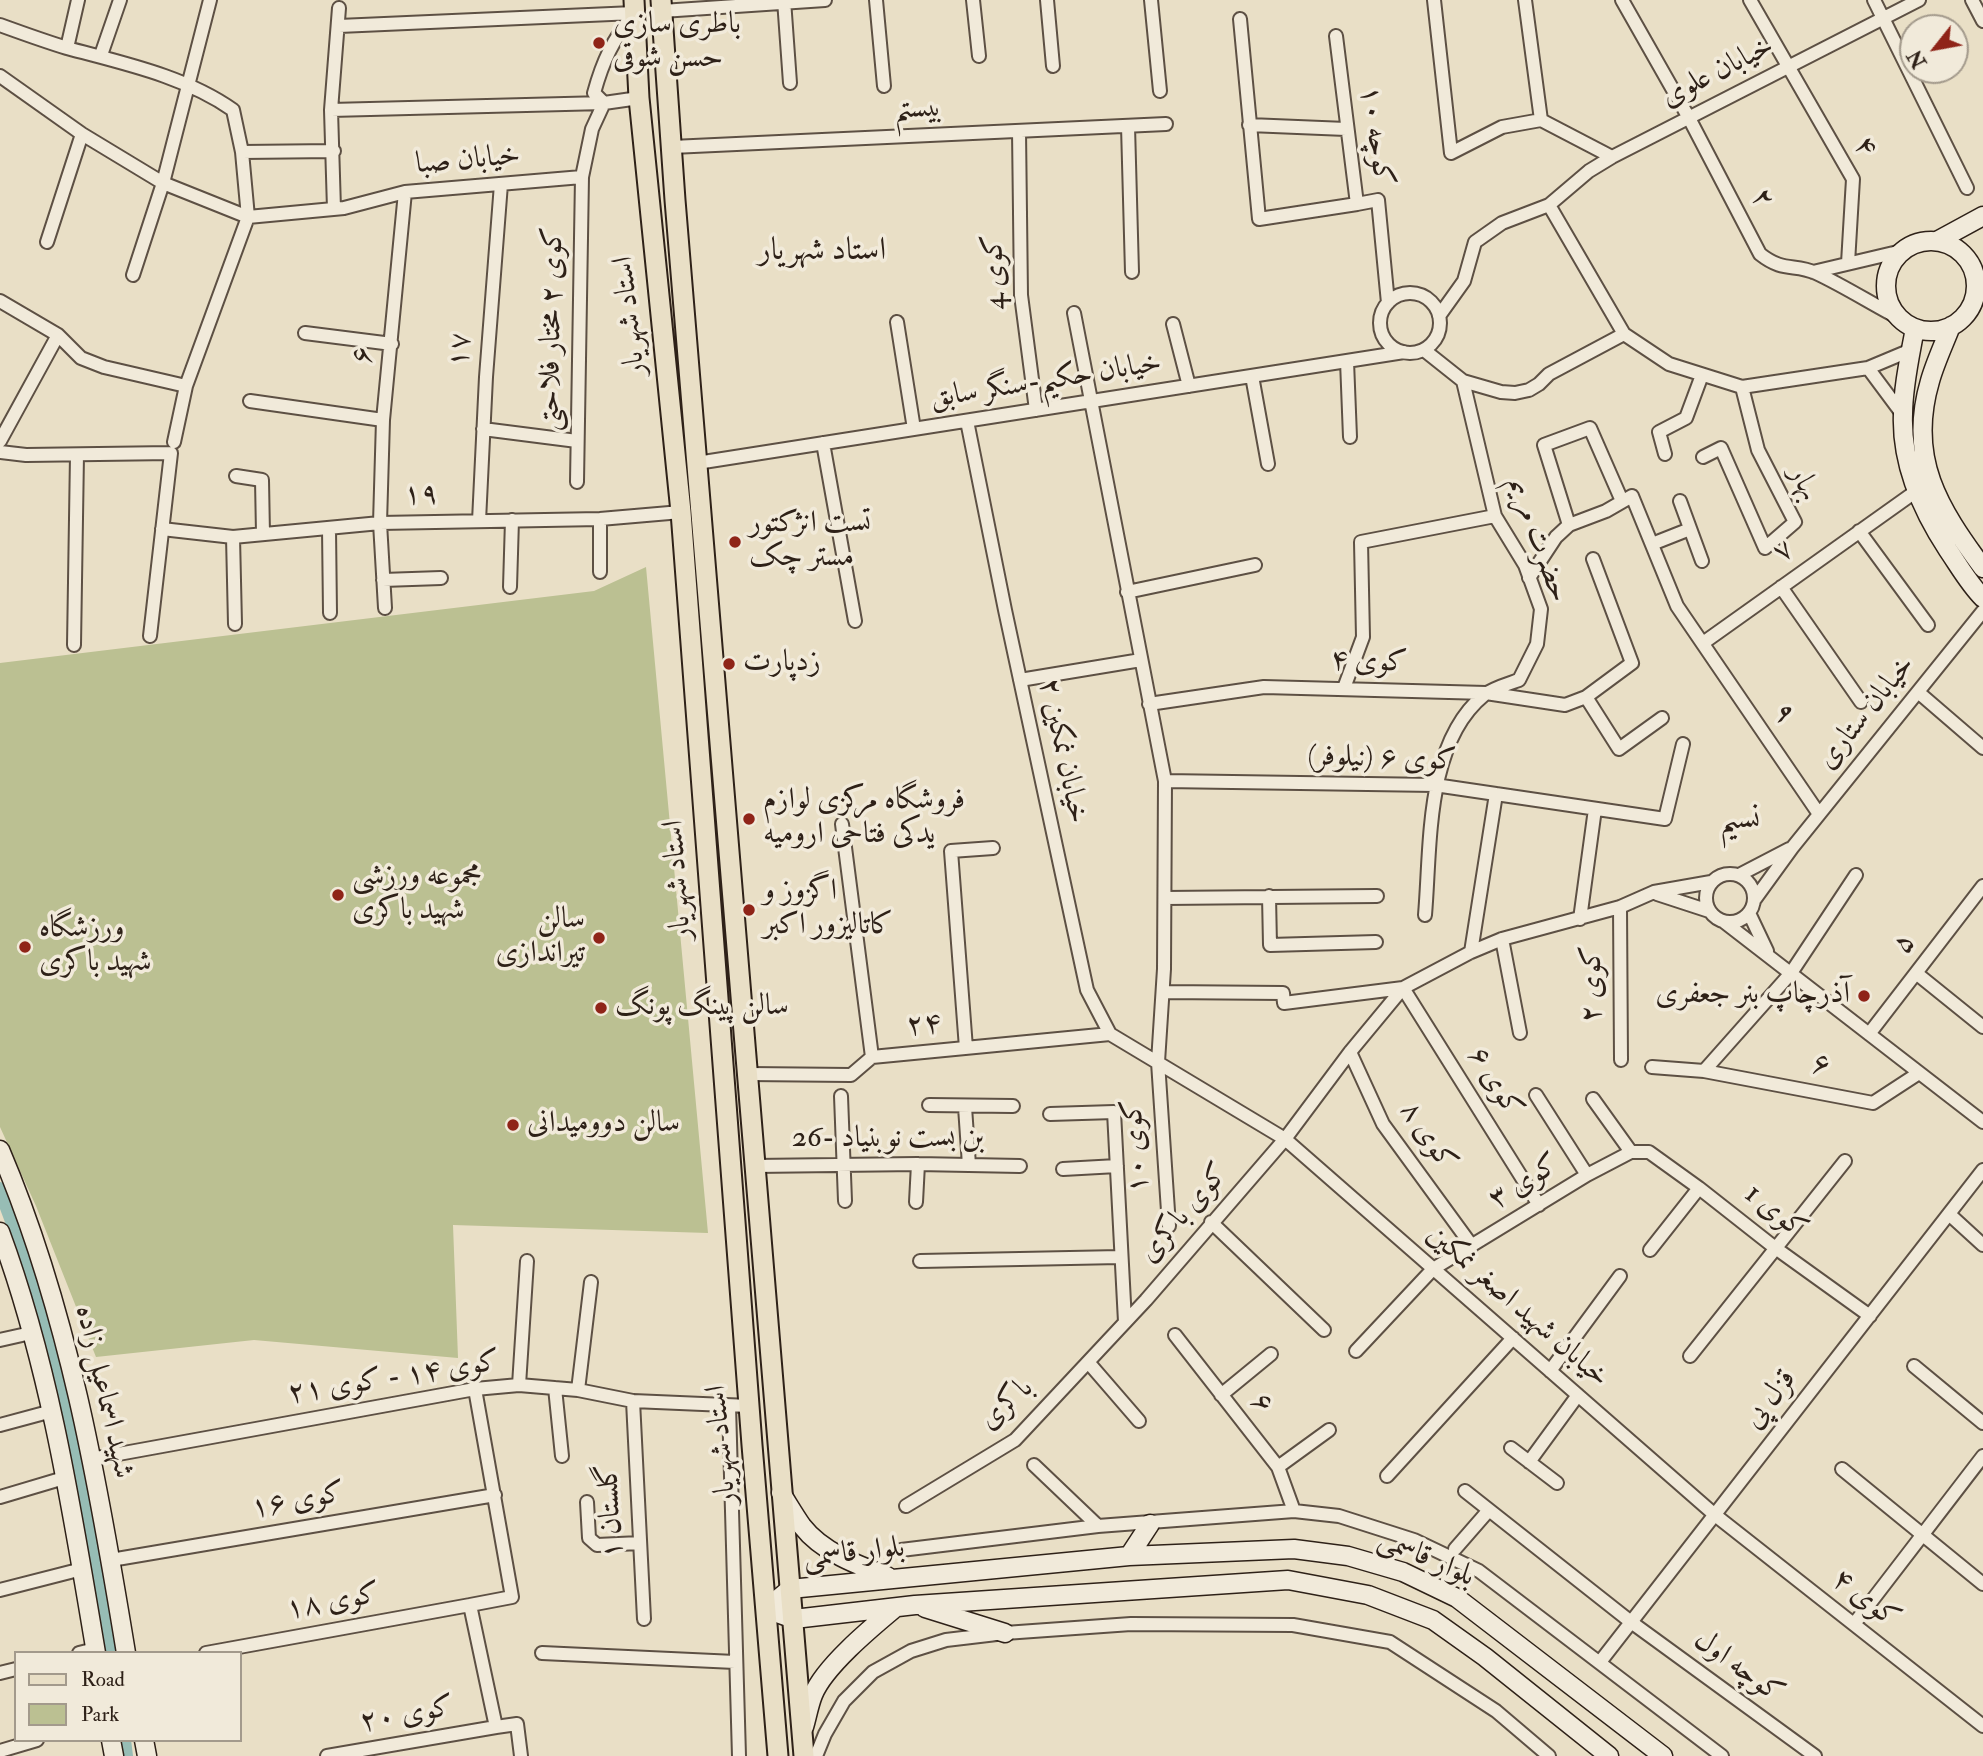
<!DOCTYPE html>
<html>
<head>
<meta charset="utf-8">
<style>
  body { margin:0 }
  #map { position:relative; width:1983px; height:1756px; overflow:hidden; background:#e9dfc6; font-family:"IM FELL Double Pica",serif }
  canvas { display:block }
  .legend { position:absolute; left:14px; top:1651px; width:228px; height:91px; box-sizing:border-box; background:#f1eada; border:2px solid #a39a8c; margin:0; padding:9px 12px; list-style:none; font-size:21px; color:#2e2118 }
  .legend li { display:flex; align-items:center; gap:14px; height:35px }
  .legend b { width:35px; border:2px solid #a39a8c }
  .north { position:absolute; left:1899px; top:14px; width:70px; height:70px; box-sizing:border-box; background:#f1eada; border:2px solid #a39a8c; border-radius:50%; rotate:239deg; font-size:19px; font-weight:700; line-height:28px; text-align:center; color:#2e2118 }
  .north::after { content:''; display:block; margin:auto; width:24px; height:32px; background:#8f2418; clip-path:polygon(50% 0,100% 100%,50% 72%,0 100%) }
</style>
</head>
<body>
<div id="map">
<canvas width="1983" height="1756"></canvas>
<ul class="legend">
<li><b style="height:9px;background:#e9dfc6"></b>Road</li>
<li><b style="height:19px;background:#bbc092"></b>Park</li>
</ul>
<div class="north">N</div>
</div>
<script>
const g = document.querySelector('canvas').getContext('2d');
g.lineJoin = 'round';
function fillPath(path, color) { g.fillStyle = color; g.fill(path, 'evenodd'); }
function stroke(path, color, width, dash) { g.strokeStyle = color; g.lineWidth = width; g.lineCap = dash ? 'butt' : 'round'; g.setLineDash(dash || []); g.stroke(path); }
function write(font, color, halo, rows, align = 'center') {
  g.font = font + ' "IM FELL Double Pica",Amiri,serif'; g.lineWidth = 7; g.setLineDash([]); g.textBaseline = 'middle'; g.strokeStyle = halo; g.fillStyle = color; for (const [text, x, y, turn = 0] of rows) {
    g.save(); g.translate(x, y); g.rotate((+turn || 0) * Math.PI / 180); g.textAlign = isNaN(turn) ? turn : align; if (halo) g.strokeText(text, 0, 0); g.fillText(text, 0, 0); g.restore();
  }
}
const green = new Path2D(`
  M 646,567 L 708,1233 L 453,1225 L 458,1358 L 254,1340 L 96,1357 L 36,1206 L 0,1127 L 0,663 L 594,591 Z`);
const canal = new Path2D(`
  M 0,1189 L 21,1245 L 75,1447 L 109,1653
  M 124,1740 L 126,1756`);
const street = new Path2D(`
  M 784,0 L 790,83
  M 876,0 L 884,86
  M 973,0 L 979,56
  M 1047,0 L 1053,66
  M 1151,0 L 1160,91
  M 1434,0 L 1451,153 L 1502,127 L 1541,120 L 1612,157
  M 1525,0 L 1541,120
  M 1622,0 L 1689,118 L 1760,254 C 1784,273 1794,263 1816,273 C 1844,286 1872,304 1899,318
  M 1750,0 L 1853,179 L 1848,263
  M 1874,0 L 1967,188
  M 1972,0 L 1983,21
  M 662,11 L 825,0
  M 1240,19 L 1259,219 L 1357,204
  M 0,25 C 22,33 44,41 67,48 C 122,63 185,76 233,110 L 242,152 L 248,217 L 186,386
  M 339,26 L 634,13
  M 1336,36 L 1357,204 L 1378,200 L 1388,303
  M 67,48 L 78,0
  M 101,55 L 120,0
  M 0,76 L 82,134 L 163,183 L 248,217 L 344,208 L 405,192 L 582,177 L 592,129 L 604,103 L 639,98
  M 604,103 L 594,93 C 603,60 613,40 634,13
  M 331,110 L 604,103
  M 1249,125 L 1346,129
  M 1128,126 L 1132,272
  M 1019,131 L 1021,295 L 1036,410
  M 672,147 L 1166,124
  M 242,152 L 334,151
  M 1549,205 L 1624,334 L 1669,364 L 1742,387 L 1868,368 L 1911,350
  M 334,209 L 331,110 L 339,8
  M 47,242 L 82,134
  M 1813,272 L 1902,251
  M 133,275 L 163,183 L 210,0
  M1380 323a30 30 0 1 1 60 0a30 30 0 1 1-60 0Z
  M 0,301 L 58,335 L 81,358 L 104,367 L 186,386 L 174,442
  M 1074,313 L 1165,781 L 1164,969 L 1158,1062 L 1169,1226
  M 1439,316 L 1464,281 L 1475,242 L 1502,223 L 1549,205 L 1589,171 L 1612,157 L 1919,0
  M 897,322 L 914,429
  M 1173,324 L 1189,386
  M 305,333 L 392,344
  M 1424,350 L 1463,381 L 1501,392 L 1515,393 L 1529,390 L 1539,384 L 1549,374 L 1624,334
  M 1347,361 L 1350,437
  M 1868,368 L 1903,415
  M 1252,376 L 1268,464
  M 250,401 L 383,420
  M 967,421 L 1005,610 L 1087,990 L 1110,1034 L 1285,1139 L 1715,1515 L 1983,1726
  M 483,429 L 577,441
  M 0,441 L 58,335
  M 823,443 L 855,621
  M 0,452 L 26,455 L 171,453 L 150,636
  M 1665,454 L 1659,432 L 1686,418 L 1702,375
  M 1703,457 L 1721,448 L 1765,548 L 1795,522 L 1758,450 L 1742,387
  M 697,463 L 1404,352
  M 236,476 L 262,480 L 263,534
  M 577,482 L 582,177
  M 1680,501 L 1702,561
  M 600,519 L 600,572
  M 479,521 L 486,377 L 501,184
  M 1569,525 L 1544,445 L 1590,428 L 1622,501
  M 162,529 L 233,537 L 380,523 L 600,519 L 681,512
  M 329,529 L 330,613
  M 1859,531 L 1928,625
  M 233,537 L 235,624
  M 1652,544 L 1690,529
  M 1529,578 L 1556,537 L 1569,525 L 1606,511 L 1632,496 L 1677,606 L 1819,814
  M 383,580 L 441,578
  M 510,587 L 512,520
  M 1781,587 L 1861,702
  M 1127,592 L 1255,565
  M 385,608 L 380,523 L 383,420 L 405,192
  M 1703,643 L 1922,487
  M 74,645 L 77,455
  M 1020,680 L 1141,660
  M 1344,688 L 1363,637 L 1361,542 L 1495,516
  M 1918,692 L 1983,748
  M 1586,697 L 1619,749 L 1662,718
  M 1149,704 L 1264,687 L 1486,693 L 1565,705 L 1586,697 L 1632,663 L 1593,559
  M 1165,781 L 1435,785 L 1665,819 L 1683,744
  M 842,824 L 872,1057
  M1706 898a24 24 0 1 1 48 0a24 24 0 1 1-48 0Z
  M 1739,875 L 1789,849
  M 1657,894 L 1709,911
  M 1269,896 L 1270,945 L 1376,942
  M 1165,898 L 1377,896
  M 1755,899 L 1792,848 L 1983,611
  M 1620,907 L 1621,1060
  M 1749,913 L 1767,951
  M 1425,915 C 1431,846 1425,743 1484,695 C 1493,688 1508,684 1519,680 L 1537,644 L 1541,609 L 1525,565 L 1495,516 L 1463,381
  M 1580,919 L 1595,809
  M 1723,921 L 1983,1122
  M 1502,939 L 1520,1033
  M 1471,952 L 1496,794
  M 1916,973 L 1983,1027
  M 1163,992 L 1283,993 L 1284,1003 L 1403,988 L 1539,1205
  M 1869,1034 L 1983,886
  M 966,1048 L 951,851 L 993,848
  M 1350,1052 L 1383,1124 L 1472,1246
  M 1652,1067 L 1704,1071 L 1873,1103 L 1919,1073
  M 1704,1071 L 1791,973 L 1856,875
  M 748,1074 L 851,1075 L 872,1057 L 1110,1034
  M 1536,1095 L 1587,1175
  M 841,1096 L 845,1201
  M 1593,1099 L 1631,1152
  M 929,1105 L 1013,1106
  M 965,1107 L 969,1165
  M 1050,1114 L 1114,1112 L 1125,1322
  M 755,1166 L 918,1164 L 1020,1166
  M 1063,1169 L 1117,1166
  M 916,1202 L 918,1164
  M 1949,1214 L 1983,1245
  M 1211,1222 L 1324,1330
  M 1650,1250 L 1699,1188
  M 920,1261 L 1120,1257
  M 1175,1335 L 1278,1467 L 1294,1511
  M 0,1340 L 31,1333
  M 1356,1351 L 1433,1269 L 1587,1175 L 1631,1152 L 1649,1152 L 1699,1188 L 1774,1247 L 1870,1316
  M 1690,1356 L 1845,1161
  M 1088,1362 L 1139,1421
  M 1914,1366 L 1983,1423
  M 1550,1371 L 1620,1276
  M 519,1385 L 527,1261
  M 555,1388 L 562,1456
  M 475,1389 L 512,1597 L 470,1605 L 496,1727 L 517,1724 L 521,1756
  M 578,1390 L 591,1282
  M 1221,1395 L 1271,1354
  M 633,1401 L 644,1619
  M 729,1406 L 739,1756
  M 0,1425 L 52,1411
  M 1511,1448 L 1557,1483
  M 91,1459 L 475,1389 L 519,1385 L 578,1390 L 633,1401 L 749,1406
  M 1529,1462 L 1578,1395
  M 1034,1465 L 1098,1526
  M 1278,1467 L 1329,1430
  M 1842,1469 L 1983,1584
  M 1387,1476 L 1513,1338
  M 1465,1491 L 1631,1622 L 1815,1756
  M 0,1497 L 64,1478
  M 587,1502 L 589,1538 L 597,1545 L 640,1543
  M 906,1506 L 1015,1440 L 1146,1300 L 1285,1139 L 1350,1052 L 1403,988 L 1471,952 L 1502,939 L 1620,907 L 1654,892 L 1711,882
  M 1455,1549 L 1489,1510
  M 901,1550 L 1098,1526 L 1294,1511 L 1339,1516 L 1414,1540 L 1479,1571 L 1722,1756
  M 111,1560 L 495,1495
  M 0,1590 L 82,1569
  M 1854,1624 L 1983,1456
  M 79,1653 L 95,1649
  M 206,1653 L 470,1605
  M 542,1653 L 735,1662
  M 1600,1662 L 1983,1170
  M 0,1673 L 16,1669
  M 0,1751 L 37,1740
  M 327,1756 L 496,1727
  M 816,1756 L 825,1734 L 844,1701 L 873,1672 L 911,1651 L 946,1640 L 1005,1633 L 1131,1624 L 1293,1625 L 1390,1642 L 1496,1711 L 1549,1756`);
const secondary = new Path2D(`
  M 1937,241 L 1983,216
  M1886 286a45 45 0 1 1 90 0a45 45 0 1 1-90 0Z
  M 1951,326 C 1944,344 1935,363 1930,381 C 1907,459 1939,508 1983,568
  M 1915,328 C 1910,356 1903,386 1903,414 C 1901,464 1921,509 1948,550 C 1959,566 1969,584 1983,598
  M 0,1150 C 68,1309 98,1482 126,1653
  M 0,1232 C 50,1367 72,1511 96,1653
  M 781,1493 C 788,1504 795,1516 802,1526 C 822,1552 857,1565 887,1576
  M 1129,1556 L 1150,1524
  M 925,1608 L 1005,1633
  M 804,1727 C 807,1717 809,1705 813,1695 C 824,1667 871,1628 895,1608
  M 111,1740 L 114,1756
  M 144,1740 L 147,1756
  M 1609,1756 L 1485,1657 L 1433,1620 L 1368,1595 L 1288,1580 L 915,1605 L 794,1619 L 766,1609 L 790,1589 L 1129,1556 L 1294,1549 L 1348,1556 L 1403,1572 L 1457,1598 L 1663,1756`);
const primary = new Path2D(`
  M 634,0 L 639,98 L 681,512 L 752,1445 L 778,1756
  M 661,0 L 675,200 L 804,1756`);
const markers = [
  [599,43,7,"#8f2418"],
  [735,542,7,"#8f2418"],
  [729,664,7,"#8f2418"],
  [749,819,7,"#8f2418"],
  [338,895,7,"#8f2418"],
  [749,910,7,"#8f2418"],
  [599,938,7,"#8f2418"],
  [25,947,7,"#8f2418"],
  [1864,996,7,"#8f2418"],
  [601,1008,7,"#8f2418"],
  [513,1125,7,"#8f2418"]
];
const poiNames = [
  ["باطری سازی",613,26],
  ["حسن شوقی",613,60],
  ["تست انژکتور",749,525],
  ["مستر چک",749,559],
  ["زدپارت",743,664],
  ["فروشگاه مرکزی لوازم",763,802],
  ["یدکی فتاحی ارومیه",763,836],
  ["مجموعه ورزشی",352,878],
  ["شهید باکری",352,912],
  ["اگزوز و",763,893],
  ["کاتالیزور اکبر",763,927],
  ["سالن",585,921,"right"],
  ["تیراندازی",585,955,"right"],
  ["ورزشگاه",39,930],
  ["شهید باکری",39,964],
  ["آذرچاپ بنر جعفری",1850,996,"right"],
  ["سالن پینگ پونگ",615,1008],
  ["سالن دوومیدانی",527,1125]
];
const streetNames = [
  ["خیابان علوی",1718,73,-27],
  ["بیستم",918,110,-3],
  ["کوچه ۱۰",1375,136,82],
  ["۴",1864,147,61],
  ["خیابان صبا",468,161,-5],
  ["۲",1761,199,62],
  ["کوی 4",996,272,-92],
  ["استاد شهریار",631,316,-96],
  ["کوی ۲ مختار فلاحتی",553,329,-89],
  ["۱۷",461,350,-86],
  ["۶",364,355,-84],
  ["خیابان حکیم-سنگر سابق",1046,382,-9],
  ["بهار",1803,484,65],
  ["۱۹",421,496,-1],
  ["حضرت مریم",1537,540,70],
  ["۷",1784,552,-36],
  ["کوی ۴",1369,663,2],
  ["خیابان ستاری",1867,713,-51],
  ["۹",1783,714,56],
  ["خیابان نمکین ۲",1062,751,78],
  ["کوی ۶ (نیلوفر)",1382,760,2],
  ["استاد شهریار",679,880,-94],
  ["۵",1905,944,-52],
  ["کوی ۲",1594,984,-90],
  ["۲۴",924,1026,-5],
  ["۶",1821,1066,11],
  ["کوی ۶",1494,1083,58],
  ["کوی ۸",1427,1137,56],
  ["26- بن بست نوبنیاد",888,1140],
  ["کوی ۱۰",1137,1146,-94],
  ["کوی ۳",1525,1183,-32],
  ["کوی 1",1775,1213,38],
  ["کوی باکری",1185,1214,-49],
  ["خیابان شهید اصغر نمکین",1517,1307,41],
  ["کوی ۱۴ - کوی ۲۱",394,1379,-9],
  ["شهید اسماعیل زاده",103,1392,77],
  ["قزل پی",1771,1400,-52],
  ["۶",1261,1404,52],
  ["باکری",1007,1405,-42],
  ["استاد شهریار",723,1445,-95],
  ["کوی ۱۶",298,1502,-10],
  ["۱ گلستان",612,1511,-93],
  ["بلوار قاسمی",854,1554,-6],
  ["بلوار قاسمی",1426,1559,24],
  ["کوی ۴",1865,1600,38],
  ["کوی ۱۸",333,1603,-10],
  ["کوچه اول",1738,1668,36],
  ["کوی ۲۰",407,1716,-10]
];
const neighbourhoodNames = [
  ["استاد شهریار",822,252],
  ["نسیم",1740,821]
];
fillPath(green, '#bbc092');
stroke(canal, '#97bdb5', 14);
stroke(street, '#5d5044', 16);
stroke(secondary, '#2e2118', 21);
stroke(primary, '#2e2118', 23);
stroke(street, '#f1eada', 12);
stroke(secondary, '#f1eada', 18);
stroke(primary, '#e9dfc6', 19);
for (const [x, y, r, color] of markers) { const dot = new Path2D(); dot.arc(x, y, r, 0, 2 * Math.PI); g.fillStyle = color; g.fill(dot); stroke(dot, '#f1eada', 2.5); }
write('30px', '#2e2118', '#f1eada', poiNames, 'left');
write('30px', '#2e2118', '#f1eada', streetNames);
write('32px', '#2e2118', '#f1eada', neighbourhoodNames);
</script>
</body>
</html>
